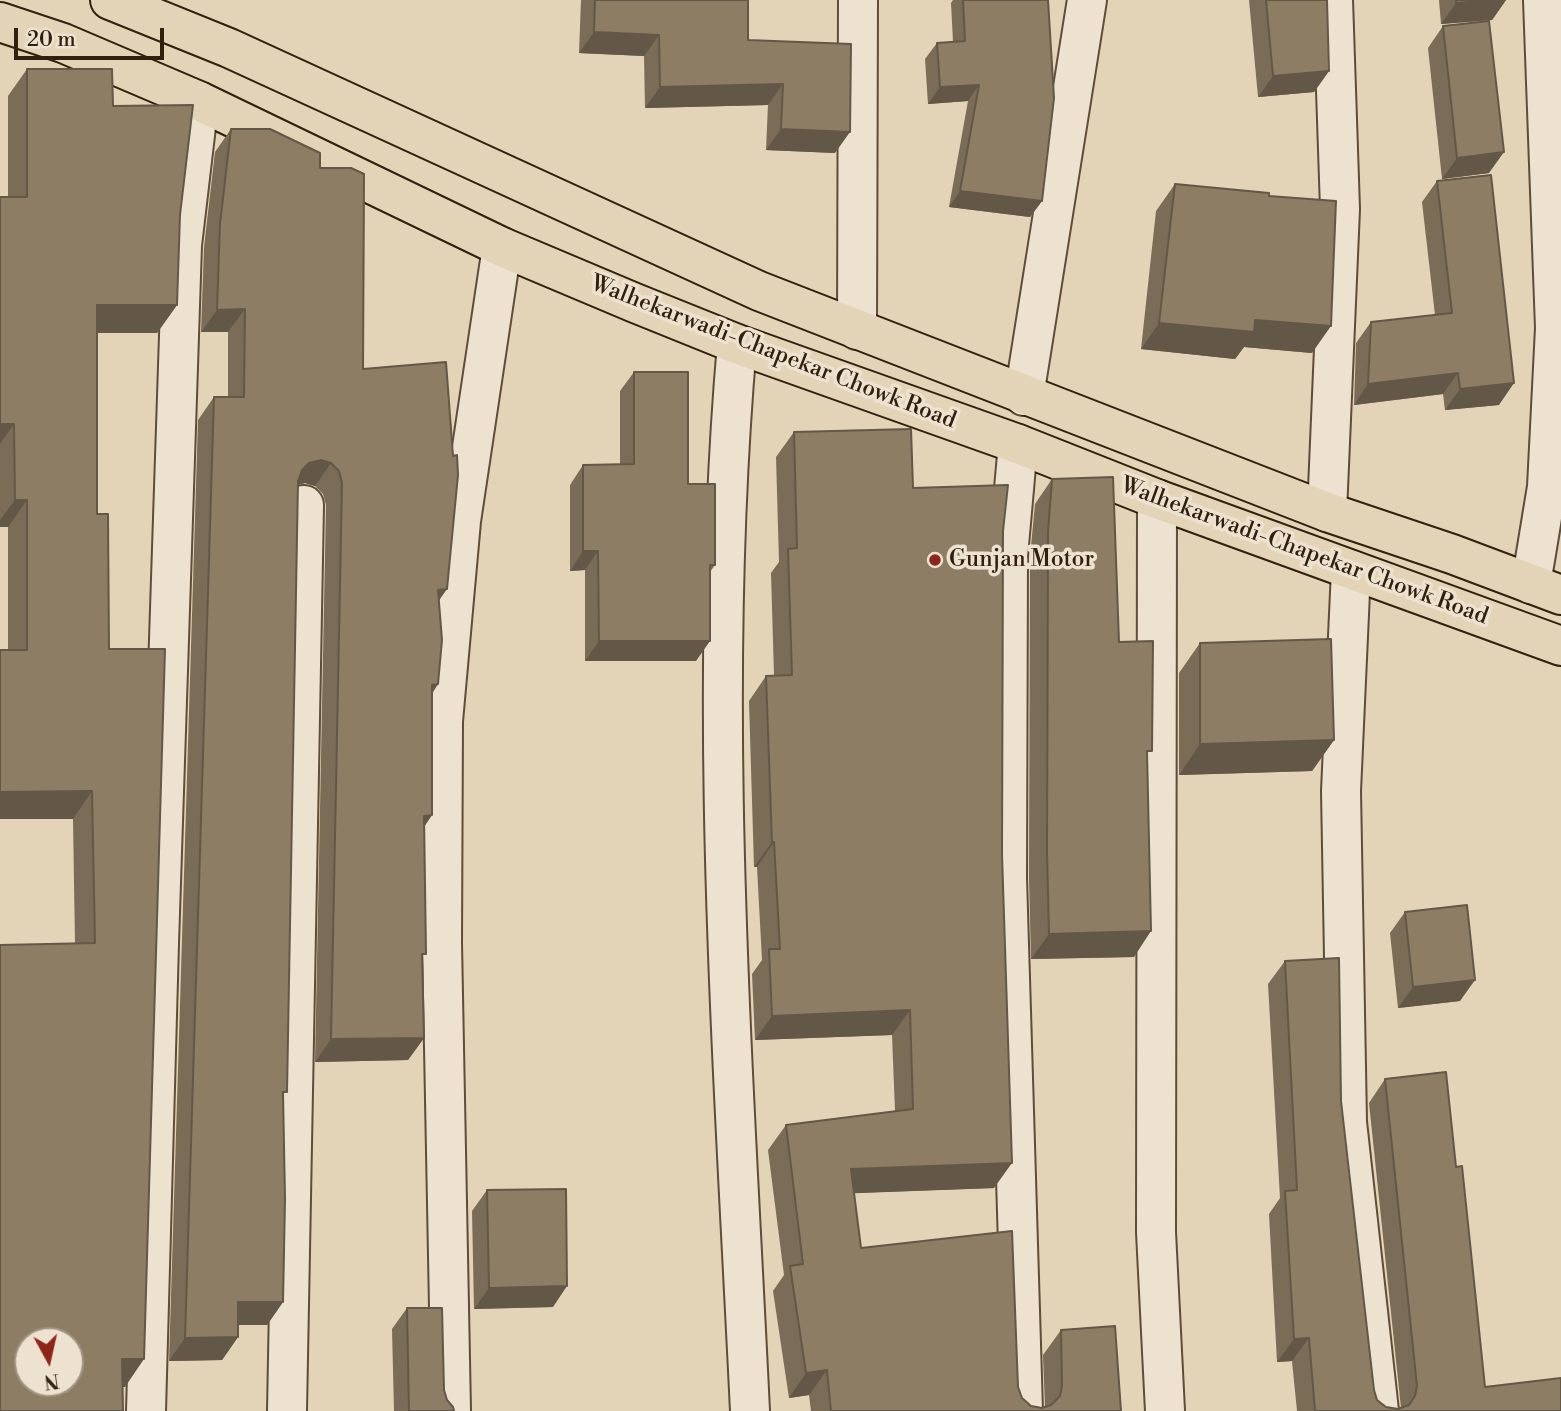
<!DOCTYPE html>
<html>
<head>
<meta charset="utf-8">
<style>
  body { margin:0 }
  #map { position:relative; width:1561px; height:1411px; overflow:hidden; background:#e3d3b7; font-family:"Libre Bodoni",serif }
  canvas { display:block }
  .north { position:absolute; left:14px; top:1327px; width:70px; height:70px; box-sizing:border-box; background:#ede2d0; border:2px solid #a29482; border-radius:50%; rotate:172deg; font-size:19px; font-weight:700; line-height:28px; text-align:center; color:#31200d }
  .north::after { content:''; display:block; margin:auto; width:24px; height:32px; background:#8f2418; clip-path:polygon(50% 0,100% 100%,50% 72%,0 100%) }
  .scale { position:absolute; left:14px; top:28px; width:150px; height:32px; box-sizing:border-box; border:4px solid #31200d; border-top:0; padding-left:9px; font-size:21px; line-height:24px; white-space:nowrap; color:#31200d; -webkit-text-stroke:5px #ede2d0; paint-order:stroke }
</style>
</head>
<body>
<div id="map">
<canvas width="1561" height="1411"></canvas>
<div class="north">N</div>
<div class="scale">20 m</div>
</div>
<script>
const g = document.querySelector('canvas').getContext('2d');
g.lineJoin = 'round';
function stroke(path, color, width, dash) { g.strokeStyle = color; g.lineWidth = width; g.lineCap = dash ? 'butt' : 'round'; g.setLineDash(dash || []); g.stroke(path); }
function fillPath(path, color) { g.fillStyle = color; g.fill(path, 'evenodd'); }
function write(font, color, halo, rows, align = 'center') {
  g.font = font + ' "Libre Bodoni",serif'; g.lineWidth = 7; g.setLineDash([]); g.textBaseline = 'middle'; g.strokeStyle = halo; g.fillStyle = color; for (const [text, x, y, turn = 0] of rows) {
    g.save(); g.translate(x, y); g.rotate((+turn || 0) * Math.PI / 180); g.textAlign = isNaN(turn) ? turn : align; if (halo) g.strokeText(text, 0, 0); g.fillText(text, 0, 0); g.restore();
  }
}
const minor = new Path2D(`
  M 857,330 L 858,0
  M 737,344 C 706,699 733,1056 750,1411
  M 1024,396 L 1087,0
  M 1018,444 L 1008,556 L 1007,878 L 1023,1411
  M 1157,499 L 1156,1232 L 1165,1411
  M 1327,512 L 1340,209 L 1333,0
  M 1351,570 L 1341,791 L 1347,1122 L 1379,1411
  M 1531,584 L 1547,487 L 1555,328 L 1543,0
  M 146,1411 L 159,943 L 182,245 L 199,101
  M 287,1411 L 304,505
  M 451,1411 L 442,943 L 443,721 L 461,521 L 502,247`);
const major = new Path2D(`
  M 110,0 L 229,48 L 759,291 L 1327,512 L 1452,554 L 1561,595
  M 0,22 L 63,43 L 199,101 L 502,247 L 635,303 L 737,344 L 1018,444 L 1157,499 L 1561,646`);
const wall = new Path2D(`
  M 581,0 L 748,0 L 748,40 L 835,153 L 766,150 L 768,105 L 645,108 L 644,56 L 579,53 Z
  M 953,0 L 1048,0 L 1042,201 L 1030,217 L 949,207 L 968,101 L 928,104 L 925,59 L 937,43 L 953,42 L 951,3 Z
  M 1249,0 L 1327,0 L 1329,71 L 1314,92 L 1258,97 Z
  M 1439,0 L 1506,0 L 1492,20 L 1441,24 Z
  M 1443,26 L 1489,173 L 1442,179 L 1428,48 Z
  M 27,69 L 113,106 L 180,215 L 177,305 L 157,333 L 97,333 L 97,514 L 109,649 L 125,1387 L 123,1387 L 75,944 L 73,819 L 8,650 L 8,527 L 0,527 L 0,197 L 8,197 L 8,96 Z
  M 231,129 L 320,168 L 363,369 L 439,600 L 438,684 L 432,694 L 432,815 L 424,827 L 423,958 L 424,1038 L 408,1060 L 315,1062 L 326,505 L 323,494 L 315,486 L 305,483 L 298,485 L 283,1098 L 283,1302 L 267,1325 L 238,1325 L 238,1337 L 222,1360 L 169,1361 L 198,420 L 214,397 L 228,397 L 228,332 L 201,332 L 204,247 L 215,152 Z
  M 1437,181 L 1499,405 L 1445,410 L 1443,394 L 1354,405 L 1356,343 L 1371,322 L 1435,315 L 1422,202 Z
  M 1175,184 L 1269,196 L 1312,353 L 1244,347 L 1235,359 L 1141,349 L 1156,211 Z
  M 634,372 L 688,484 L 715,565 L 710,572 L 696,661 L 585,661 L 585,570 L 570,571 L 570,485 L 583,465 L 620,465 L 620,391 Z
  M 794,432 L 1003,531 L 994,1188 L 854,1193 L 861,1248 L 1018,1387 L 1022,1398 L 1031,1406 L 1042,1408 L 1045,1407 L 1043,1355 L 1061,1330 L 1121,1411 L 811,1411 L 809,1395 L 789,1398 L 773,1291 L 784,1275 L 768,1150 L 786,1125 L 895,1111 L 892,1035 L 755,1040 L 752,974 L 762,960 L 757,867 L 754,867 L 749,701 L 766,676 L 774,675 L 771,573 L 779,562 L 776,457 Z
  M 1052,479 L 1119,642 L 1147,758 L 1134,957 L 1031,959 L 1029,878 L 1030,557 L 1035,504 Z
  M 1200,643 L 1334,740 L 1312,771 L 1179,775 L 1179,673 Z
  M 1405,912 L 1460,1001 L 1398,1008 L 1390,933 Z
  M 1285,961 L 1341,1101 L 1374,1390 L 1377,1400 L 1386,1407 L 1398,1409 L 1401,1408 L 1369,1103 L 1385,1079 L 1456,1167 L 1485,1387 L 1561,1411 L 1297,1411 L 1292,1361 L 1277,1362 L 1269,1214 L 1280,1198 L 1268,984 Z
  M 487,1190 L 553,1307 L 474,1309 L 472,1211 Z
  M 407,1308 L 444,1390 L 447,1400 L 454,1411 L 394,1411 L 392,1329 Z`);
const shadedWall = new Path2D(`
  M 1492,0 L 1506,0 L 1492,20 L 1441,24 L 1456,3 Z
  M 594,32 L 659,35 L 644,56 L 579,53 Z
  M 1329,71 L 1314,92 L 1258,97 L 1273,76 Z
  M 783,84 L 768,105 L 645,108 L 660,87 Z
  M 979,85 L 968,101 L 928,104 L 940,87 Z
  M 781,129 L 850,132 L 835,153 L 766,150 Z
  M 1504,152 L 1489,173 L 1442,179 L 1457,158 Z
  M 960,191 L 1042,201 L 1030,217 L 949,207 Z
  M 97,305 L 177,305 L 157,333 L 77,333 Z
  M 245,309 L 228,332 L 201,332 L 217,310 Z
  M 1255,320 L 1331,326 L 1312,353 L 1244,347 L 1235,359 L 1141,349 L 1159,323 Z
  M 1458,373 L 1443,394 L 1354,405 L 1368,384 Z
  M 1514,383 L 1499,405 L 1445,410 L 1460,389 Z
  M 0,424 L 14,424 L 0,444 Z
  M 321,460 L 331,463 L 315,486 L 305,483 L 293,486 L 302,470 L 309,463 Z
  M 15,500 L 27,500 L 8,527 L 0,527 L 0,520 Z
  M 583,551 L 598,551 L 585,570 L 570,571 Z
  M 447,589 L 431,612 L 438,590 Z
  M 599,641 L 710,641 L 696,661 L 585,661 Z
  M 438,684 L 422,707 L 432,685 Z
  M 1334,740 L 1312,771 L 1179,775 L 1200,744 Z
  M 92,791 L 73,819 L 0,819 L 0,792 Z
  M 432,815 L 416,838 L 424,816 Z
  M 772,842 L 774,842 L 757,867 L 754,867 Z
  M 1151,931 L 1134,957 L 1031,959 L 1049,934 Z
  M 1475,980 L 1460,1001 L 1398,1008 L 1413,987 Z
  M 910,1010 L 892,1035 L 755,1040 L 772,1016 Z
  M 424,1038 L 408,1060 L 315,1062 L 331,1039 Z
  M 1012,1163 L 994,1188 L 834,1194 L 851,1169 Z
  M 567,1286 L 553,1307 L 474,1309 L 489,1288 Z
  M 238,1302 L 283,1302 L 267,1325 L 222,1325 Z
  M 238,1337 L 222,1360 L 169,1361 L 185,1338 Z
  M 1309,1338 L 1292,1361 L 1277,1362 L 1294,1339 Z
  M 122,1359 L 144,1359 L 125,1387 L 103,1387 Z
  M 827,1370 L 809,1395 L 789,1398 L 806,1373 Z`);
const building = new Path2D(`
  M 595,0 L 748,0 L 748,40 L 851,44 L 850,132 L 781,129 L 783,84 L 660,87 L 659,35 L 594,32 Z
  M 963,0 L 1048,0 L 1054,98 L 1042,201 L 960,191 L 979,85 L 940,87 L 937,43 L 965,41 Z
  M 1266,0 L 1327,0 L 1329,71 L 1273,76 Z
  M 1456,0 L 1492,0 L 1456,3 Z
  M 1489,21 L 1504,152 L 1457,158 L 1443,26 Z
  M 27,69 L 112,69 L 113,106 L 193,105 L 180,215 L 177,305 L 97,305 L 97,514 L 108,514 L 109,649 L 165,649 L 144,1359 L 122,1359 L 123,1411 L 0,1411 L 0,945 L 95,943 L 92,791 L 0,792 L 0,650 L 27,650 L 27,500 L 15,500 L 14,424 L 0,424 L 0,197 L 27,197 ZM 28,1341 L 70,1341 L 70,1383 L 28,1383 Z
  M 231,129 L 270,129 L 320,153 L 320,168 L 351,168 L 364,174 L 363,369 L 446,362 L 453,456 L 457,455 L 458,475 L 447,589 L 438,590 L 442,640 L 438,684 L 432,685 L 432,815 L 424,816 L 426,954 L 422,954 L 424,1038 L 331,1039 L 342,483 L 339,471 L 331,463 L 321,460 L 309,463 L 302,470 L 298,481 L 287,1092 L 283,1092 L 285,1199 L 283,1302 L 238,1302 L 238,1337 L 185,1338 L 214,397 L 244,397 L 245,309 L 217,310 L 220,224 Z
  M 1491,175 L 1514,383 L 1460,389 L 1458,373 L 1368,384 L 1371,322 L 1452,313 L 1437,181 Z
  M 1175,184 L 1269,193 L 1269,196 L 1336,201 L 1331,326 L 1255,320 L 1254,332 L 1159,323 Z
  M 634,372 L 688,372 L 688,484 L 715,484 L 715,565 L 710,565 L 710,641 L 599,641 L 598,551 L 583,551 L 583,465 L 634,464 Z
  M 911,429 L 913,488 L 1008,485 L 1003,531 L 1002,854 L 1012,1163 L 851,1169 L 861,1248 L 1012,1231 L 1018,1387 L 1022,1398 L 1031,1406 L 1042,1408 L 1051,1405 L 1060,1396 L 1062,1386 L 1061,1330 L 1115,1326 L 1121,1411 L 831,1411 L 827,1370 L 806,1373 L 790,1266 L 803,1264 L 786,1125 L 913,1109 L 910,1010 L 772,1016 L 769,949 L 780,949 L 774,842 L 772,842 L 766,676 L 792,675 L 788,549 L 797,548 L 794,432 Z
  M 1113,477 L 1119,642 L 1153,641 L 1152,751 L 1147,751 L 1151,931 L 1049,934 L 1047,852 L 1048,532 L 1052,479 Z
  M 1331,639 L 1334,740 L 1200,744 L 1200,643 Z
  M 1467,905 L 1475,980 L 1413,987 L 1405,912 Z
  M 1339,958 L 1341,1101 L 1374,1390 L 1377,1400 L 1386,1407 L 1398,1409 L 1409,1405 L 1415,1396 L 1417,1386 L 1385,1079 L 1446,1072 L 1456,1167 L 1462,1166 L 1485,1387 L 1561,1378 L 1561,1411 L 1315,1411 L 1309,1338 L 1294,1339 L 1285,1191 L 1297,1190 L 1285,961 Z
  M 566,1189 L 567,1286 L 489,1288 L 487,1190 Z
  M 407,1308 L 442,1308 L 444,1390 L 447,1400 L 453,1407 L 454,1411 L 409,1411 Z`);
const markers = [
  [935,560,7,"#8f2418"]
];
const streetNames = [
  ["Walhekarwadi-Chapekar Chowk Road",773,353,21],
  ["Walhekarwadi-Chapekar Chowk Road",1304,552,20]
];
const poiNames = [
  ["Gunjan Motor",949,560]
];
stroke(minor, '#5e4d38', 42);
stroke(major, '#31200d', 42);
stroke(minor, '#ede2d0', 38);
stroke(major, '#e3d3b7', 38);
fillPath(wall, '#7a6c57');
fillPath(shadedWall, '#635847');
fillPath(building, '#8e7d65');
stroke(building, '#635847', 2);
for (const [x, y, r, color] of markers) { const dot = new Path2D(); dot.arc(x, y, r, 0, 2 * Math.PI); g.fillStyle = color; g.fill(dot); stroke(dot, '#ede2d0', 2.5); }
write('23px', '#31200d', '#ede2d0', streetNames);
write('23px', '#31200d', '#ede2d0', poiNames, 'left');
</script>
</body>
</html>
